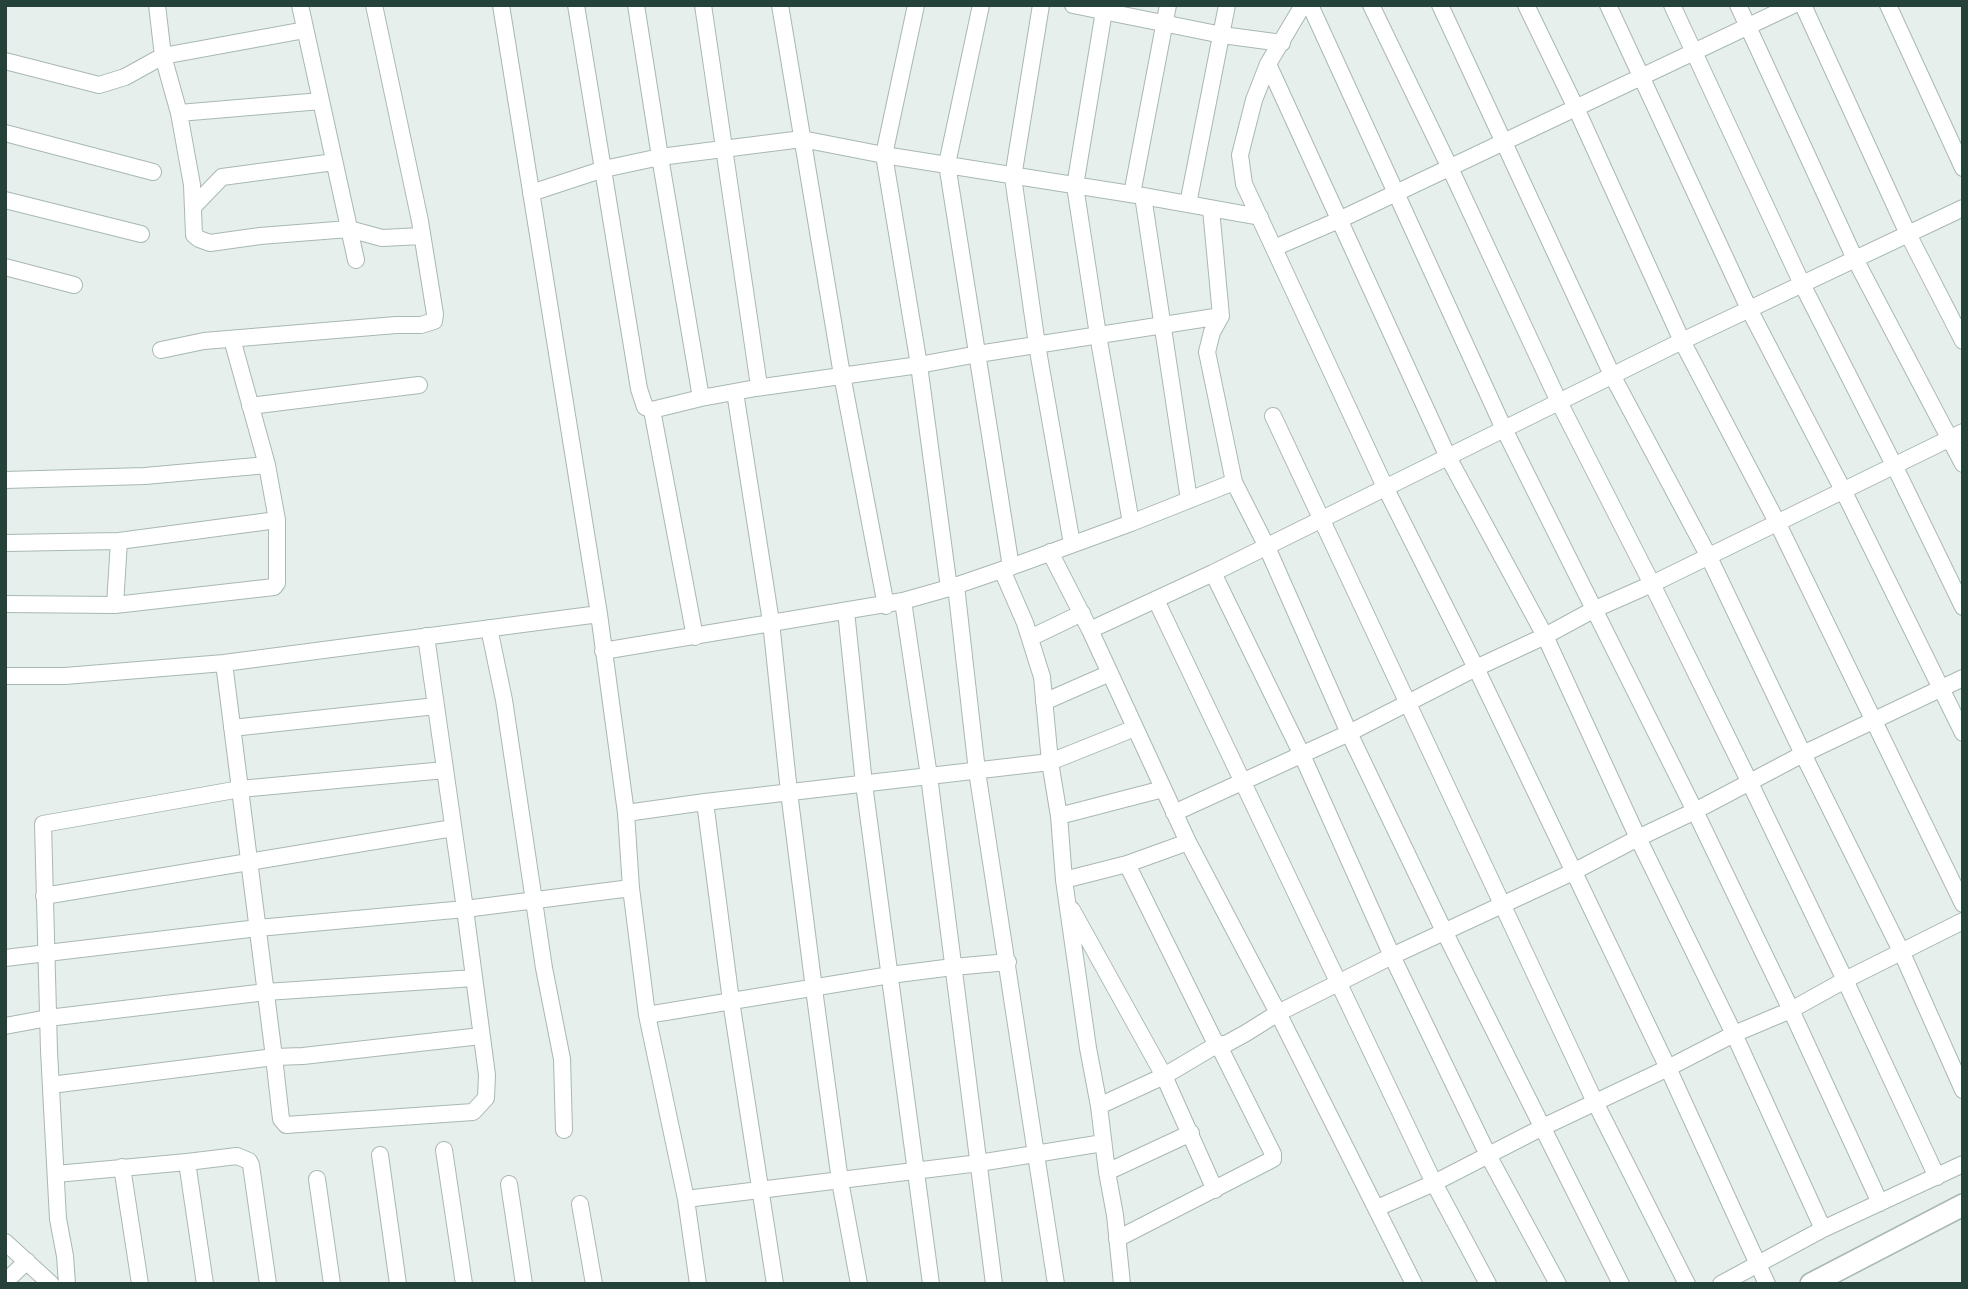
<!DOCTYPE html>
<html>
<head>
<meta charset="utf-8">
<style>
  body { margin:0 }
  #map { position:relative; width:1968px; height:1289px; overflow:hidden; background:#e6efeb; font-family:Roboto,sans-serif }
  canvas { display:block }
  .frame { position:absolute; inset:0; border:7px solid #24423a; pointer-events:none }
</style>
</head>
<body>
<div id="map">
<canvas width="1968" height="1289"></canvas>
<div class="frame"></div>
</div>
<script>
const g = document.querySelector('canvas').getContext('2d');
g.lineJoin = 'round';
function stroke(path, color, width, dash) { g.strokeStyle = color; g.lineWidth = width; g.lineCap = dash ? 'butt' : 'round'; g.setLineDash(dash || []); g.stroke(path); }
const minor = new Path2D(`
  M 157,5 L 163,56 L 179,113 L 192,185 L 194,235 L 199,239 L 210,243 L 260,236 L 349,229 L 382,238 L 422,236
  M 300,5 L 356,260
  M 501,5 L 599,614 L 626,813 L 631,888 L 647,1015 L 686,1199 L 698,1284
  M 576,5 L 639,389 L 645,407 L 652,410 L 695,637
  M 636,5 L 660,157 L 701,398
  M 780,5 L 842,375 L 886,606
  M 916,5 L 884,155 L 919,365 L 949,588
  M 981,5 L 947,164 L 1011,567
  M 1041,5 L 1013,177 L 1037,345 L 1072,544
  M 1073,5 L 1222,35 L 1282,43
  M 1105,5 L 1075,186 L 1098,335 L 1131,523
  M 1303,5 L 1268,64 L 1254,100 L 1240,155 L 1244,184 L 1385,487 L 1476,668 L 1668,1068 L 1767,1284
  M 1310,5 L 1504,429 L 1695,811 L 1791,1010 L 1880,1203
  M 1371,5 L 1450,168 L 1559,402 L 1652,584 L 1750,783 L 1845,980 L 1937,1177
  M 1440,5 L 1612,375 L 1708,555 L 1803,754 L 1902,953 L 1963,1090
  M 1526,5 L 1576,108 L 1682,341 L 1777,522 L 1963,904
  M 1608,5 L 1749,309 L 1843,490 L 1963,733
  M 1672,5 L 1802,284 L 1894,465 L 1963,607
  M 1738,5 L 1855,259 L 1963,464
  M 1803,5 L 1908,234 L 1963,341
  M 1888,5 L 1963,168
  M 5,61 L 99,85 L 125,77 L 163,56 L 305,30
  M 1268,64 L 1448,457 L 1545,636 L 1638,838 L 1734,1034 L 1823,1229
  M 179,113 L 321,101
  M 5,133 L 153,172
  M 531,193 L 604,169 L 660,157 L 802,139 L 884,155 L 1143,196 L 1260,217
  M 1132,194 L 1168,5
  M 1143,196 L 1189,500
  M 5,200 L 141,234
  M 1188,204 L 1227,5
  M 193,207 L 222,177 L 334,162
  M 1211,209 L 1221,316 L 1212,332 L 1207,352 L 1234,482 L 1266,545 L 1349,733 L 1444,931 L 1621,1284
  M 1274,248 L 1339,220 L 1793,5
  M 5,267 L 74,285
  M 161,350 L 204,341 L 396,325 L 421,325 L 434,321 L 435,314 L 420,221 L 374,5
  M 756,388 L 919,365 L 978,354 L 1221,316
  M 735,392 L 771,622 L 789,792 L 814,989 L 840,1181 L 859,1284
  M 250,406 L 419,385
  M 652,410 L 701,398 L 756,388 L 759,386 L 703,5
  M 1273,416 L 1595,1102 L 1687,1284
  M 5,480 L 145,476 L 267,465
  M 5,543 L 119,541 L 277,520
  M 1050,552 L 1090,630 L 1188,842 L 1278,1013 L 1414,1284
  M 1002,570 L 1025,623 L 1042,677 L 1050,762 L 1059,816 L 1064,880 L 1088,1048 L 1099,1106 L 1107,1172 L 1115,1215 L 1122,1284
  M 1213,573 L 1302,755 L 1392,956 L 1488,1155 L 1558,1284
  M 956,586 L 977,771 L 1056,1284
  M 1156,600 L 1434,1183 L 1488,1284
  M 903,601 L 929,776 L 994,1284
  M 5,604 L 115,605 L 274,587 L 277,583 L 277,520 L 267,465 L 232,339
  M 115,605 L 119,541
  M 846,611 L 864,784 L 931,1284
  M 489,628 L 504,700 L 544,968 L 562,1059 L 564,1130
  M 1090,630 L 1213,573 L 1682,341 L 1963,208
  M 426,636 L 465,909 L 631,888
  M 1030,638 L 1082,613
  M 603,651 L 903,601 L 949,588 L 1019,564 L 1131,523 L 1234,482
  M 224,663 L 274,1057 L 303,1056 L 481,1036
  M 5,676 L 65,676 L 224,663 L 599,614
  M 1044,702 L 1110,673
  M 232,728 L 436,706
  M 705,802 L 731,1001 L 775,1284
  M 626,813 L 705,802 L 1050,762 L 1135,728
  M 1174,813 L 1349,733 L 1476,668 L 1545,636 L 1593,610 L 1652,584 L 1963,432
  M 1059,816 L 1163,789
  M 1064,880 L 1127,864 L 1188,842
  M 44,896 L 453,828
  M 1072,910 L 1164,1076 L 1215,1190
  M 5,958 L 258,928 L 465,909 L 487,1075 L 486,1098 L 473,1112 L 286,1125 L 281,1119 L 274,1057 L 51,1085
  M 647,1015 L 890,975 L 953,967 L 1008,962
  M 5,1026 L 48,1018 L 266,992 L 474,978
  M 1099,1106 L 1164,1076 L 1218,1044 L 1226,1044 L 1246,1033 L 1278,1013 L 1392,956 L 1573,872 L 1638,838 L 1695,811 L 1803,754 L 1963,678
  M 444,1150 L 464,1284
  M 380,1155 L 398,1284
  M 187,1162 L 205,1284
  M 122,1167 L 140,1284
  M 1107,1172 L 1191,1133
  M 56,1174 L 187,1162 L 237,1156 L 249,1161 L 251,1165 L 268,1284
  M 317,1179 L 332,1284
  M 509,1184 L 524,1284
  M 686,1199 L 979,1163 L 1103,1143
  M 580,1204 L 594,1284
  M 1377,1208 L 1434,1183 L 1543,1127 L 1668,1068 L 1734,1034 L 1791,1010 L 1845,980 L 1963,921
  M 1117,1239 L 1273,1159 L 1273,1154 L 1218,1044 L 1214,1040 L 1127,864
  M 5,1242 L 51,1284
  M 5,1282 L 27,1261
  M 67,1284 L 65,1256 L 58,1219 L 49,1051 L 43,824 L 240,789 L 445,770
  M 1721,1284 L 1823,1229 L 1963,1164`);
const tertiary = new Path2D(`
  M 1811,1284 L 1963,1205`);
stroke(minor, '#a8b8b2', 18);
stroke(tertiary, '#a8b8b2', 24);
stroke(minor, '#fff', 16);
stroke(tertiary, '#fff', 21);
</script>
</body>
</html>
